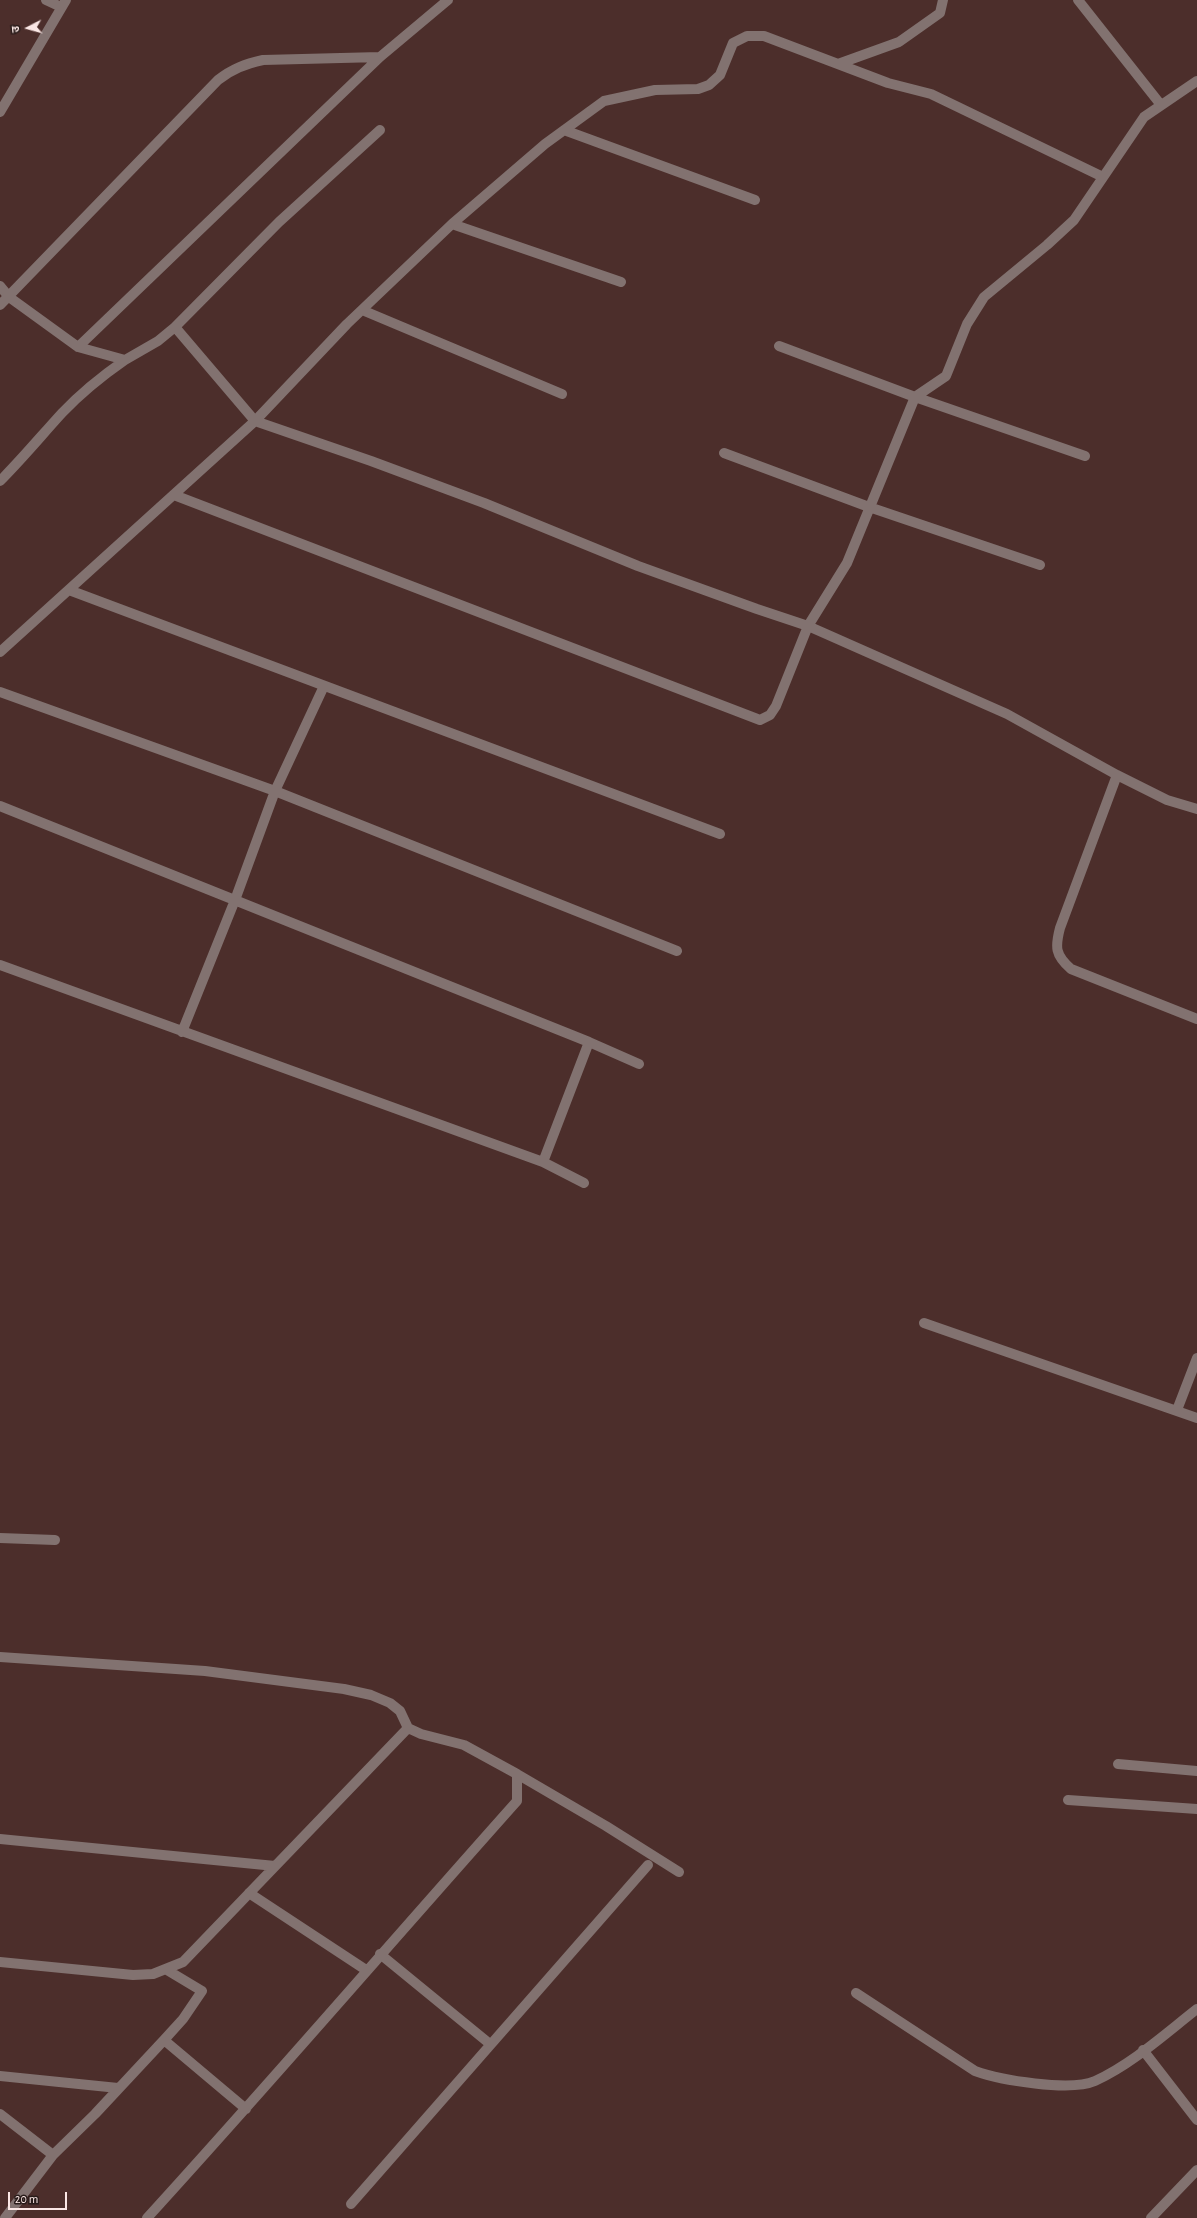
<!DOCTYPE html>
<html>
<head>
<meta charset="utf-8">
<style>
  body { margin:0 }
  #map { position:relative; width:1197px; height:2218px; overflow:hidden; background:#4c2e2b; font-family:"Alegreya Sans","Noto Sans Devanagari",sans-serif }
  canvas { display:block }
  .north { position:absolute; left:8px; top:8px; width:40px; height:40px; -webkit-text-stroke:3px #281b19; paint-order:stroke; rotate:264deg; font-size:11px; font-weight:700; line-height:16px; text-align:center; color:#fbe7e5 }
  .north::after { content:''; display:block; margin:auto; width:14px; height:18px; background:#fbe7e5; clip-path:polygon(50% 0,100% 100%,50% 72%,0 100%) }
  .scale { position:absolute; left:8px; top:2192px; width:59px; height:18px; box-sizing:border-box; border:2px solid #fbe7e5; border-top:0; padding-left:5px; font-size:12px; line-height:14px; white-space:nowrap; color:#fbe7e5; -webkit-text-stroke:3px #281b19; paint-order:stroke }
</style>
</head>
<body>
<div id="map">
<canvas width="1197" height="2218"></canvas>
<div class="north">उ</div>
<div class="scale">20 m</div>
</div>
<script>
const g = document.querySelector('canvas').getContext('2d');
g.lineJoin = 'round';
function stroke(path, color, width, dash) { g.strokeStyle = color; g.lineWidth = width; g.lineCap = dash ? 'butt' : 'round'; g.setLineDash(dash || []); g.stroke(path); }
const minor = new Path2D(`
  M 46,0 L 61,7
  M 1078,0 L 1161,105
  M 838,64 L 899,42 L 940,13 L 943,0
  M 0,112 L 66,0
  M 564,130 L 755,200
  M 452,224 L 621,282
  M 0,286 L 9,297 L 78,347 L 125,360 L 158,341 L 175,327 L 255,421 L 371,461 L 484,503 L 638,566 L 757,609 L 808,626 L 1007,714 L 1117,775 L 1167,800 L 1197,809
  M 0,305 L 218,80 C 232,69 245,64 263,60 L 380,57
  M 362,310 L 562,394
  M 175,327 L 279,222 L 380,130
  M 779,346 L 915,397 L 1085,456
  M 78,347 L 380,57 L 448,0
  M 724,453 L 869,507 L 1040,565
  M 0,481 C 22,459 41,436 62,413 C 81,393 102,376 125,360
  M 174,495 L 760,720 L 770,715 L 776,706 L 808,626 L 847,563 L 915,397 L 946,376 L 967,324 L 984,297 L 1047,245 L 1074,220 L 1144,117 L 1197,81
  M 69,590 L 720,834
  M 0,652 L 255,421 L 347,324 L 452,224 L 545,144 L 604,101 L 655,90 L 698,89 L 709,85 L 720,75 L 733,43 L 747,36 L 764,36 L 888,83 L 931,94 L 1103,177
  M 0,692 L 275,791 L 677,951
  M 1117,775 L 1060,928 C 1055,947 1055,955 1071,969 L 1197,1019
  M 0,806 L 589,1042 L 639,1064
  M 0,965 L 543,1162 L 584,1183
  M 182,1032 L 235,900 L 275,791 L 324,686
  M 543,1162 L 589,1042
  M 924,1323 L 1197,1418
  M 1177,1410 L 1197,1358
  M 0,1538 L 55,1540
  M 0,1657 L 205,1671 L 344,1689 L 371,1695 L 390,1703 L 400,1711 L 408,1728 L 421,1734 L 464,1745 L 517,1774
  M 1118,1764 L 1197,1771
  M 1068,1800 L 1197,1809
  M 0,1839 L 275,1866
  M 249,1893 L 366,1970
  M 380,1954 L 490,2044
  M 0,1962 L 133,1975 L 153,1974 L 183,1962 L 408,1728
  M 856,1993 L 975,2071 C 1000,2080 1070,2092 1095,2081 C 1132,2064 1165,2034 1197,2009
  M 164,2040 L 246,2109
  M 1143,2050 L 1197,2120
  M 0,2076 L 118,2088
  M 0,2114 L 53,2155
  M 351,2204 L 648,1865
  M 5,2218 L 53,2155 L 95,2114 L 164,2040 L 183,2019 L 202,1991 L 167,1970
  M 147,2218 C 272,2081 393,1940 517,1801 L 517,1774 L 606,1826 L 679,1872
  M 1151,2218 L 1197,2170`);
stroke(minor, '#827270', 10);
</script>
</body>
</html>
